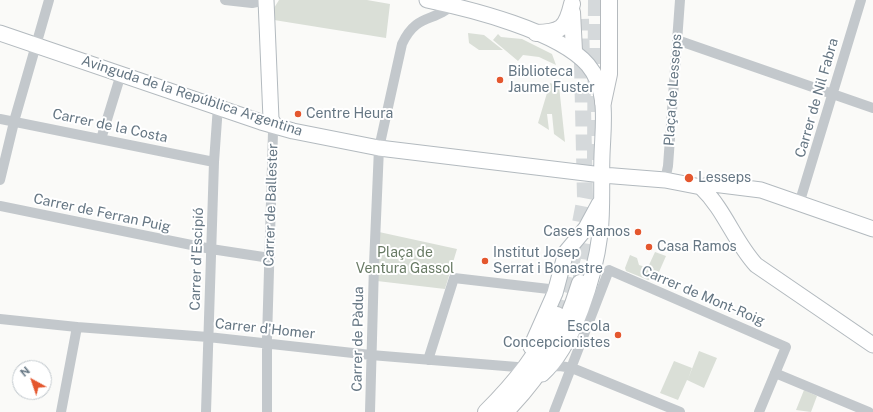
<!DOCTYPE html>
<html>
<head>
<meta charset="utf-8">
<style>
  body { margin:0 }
  #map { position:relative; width:873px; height:412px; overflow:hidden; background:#fafaf8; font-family:"Public Sans",sans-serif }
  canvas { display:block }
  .north { position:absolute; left:12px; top:360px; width:40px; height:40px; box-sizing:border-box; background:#fff; border:1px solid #c1c8cd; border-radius:50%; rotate:320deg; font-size:11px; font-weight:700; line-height:16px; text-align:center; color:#657683 }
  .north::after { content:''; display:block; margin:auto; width:14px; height:18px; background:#e4572e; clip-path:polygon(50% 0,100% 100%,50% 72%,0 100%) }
</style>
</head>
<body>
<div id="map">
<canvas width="873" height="412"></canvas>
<div class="north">N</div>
</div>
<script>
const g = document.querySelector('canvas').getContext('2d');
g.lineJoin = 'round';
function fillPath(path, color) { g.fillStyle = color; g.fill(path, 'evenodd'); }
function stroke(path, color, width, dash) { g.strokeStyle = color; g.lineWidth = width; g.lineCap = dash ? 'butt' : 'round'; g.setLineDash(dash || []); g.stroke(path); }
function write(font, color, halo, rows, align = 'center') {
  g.font = font + ' "Public Sans",sans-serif'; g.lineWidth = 4; g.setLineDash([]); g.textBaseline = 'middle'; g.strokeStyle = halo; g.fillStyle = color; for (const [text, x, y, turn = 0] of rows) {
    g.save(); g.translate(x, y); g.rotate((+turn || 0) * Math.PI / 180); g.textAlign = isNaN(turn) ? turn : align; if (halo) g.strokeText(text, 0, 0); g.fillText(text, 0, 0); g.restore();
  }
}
const green = new Path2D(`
  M 279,0 L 367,0 L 390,4 L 386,38 L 274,20 L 274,8 Z
  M 468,33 L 484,35 L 503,50 L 479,50 L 469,43 Z
  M 498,34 L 501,37 L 522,39 L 552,54 L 556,65 L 539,57 L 523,55 L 518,61 L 493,40 Z
  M 550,83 L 559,86 L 565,142 L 554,134 L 552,114 L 547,114 L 549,130 L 538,123 Z
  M 379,232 L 457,249 L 445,289 L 377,281 Z
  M 655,252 L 666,256 L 659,272 L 656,271 L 652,279 L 648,280 L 626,271 L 625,268 L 630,255 L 637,258 L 639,265 L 645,267 L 649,265 Z
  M 699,351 L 717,358 L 704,388 L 687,380 L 678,400 L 660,393 L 674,361 L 692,368 L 688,379 Z
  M 804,390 L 817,396 L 811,412 L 796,410 Z`);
const primaryTunnel = new Path2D(`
  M 595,160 L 596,0
  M 580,283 L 587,243
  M 557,315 L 574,254 L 585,197 L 581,19`);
const street = new Path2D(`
  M 225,0 L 252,3 L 266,0
  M 677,40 L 873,108
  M 0,119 L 214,162
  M 101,139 L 121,74
  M 0,180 L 15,118 L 49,0
  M 665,180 L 668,166 L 680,0
  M 799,204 L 861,0
  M 0,206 L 211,249 L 270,258
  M 0,319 L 77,327 L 208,337 L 371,355 L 529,368
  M 428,360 L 454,278 L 549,289 L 555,293
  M 547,367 L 560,366 L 572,368 L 680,412
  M 775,373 L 869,412
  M 61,412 L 77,327
  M 206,412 L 214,162 L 218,106
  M 267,412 L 267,339 L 273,132 L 275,126
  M 370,412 L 374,265 L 379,148 L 402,44 C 417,12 435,23 453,4
  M 554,412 L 609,270 L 786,347 L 759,412`);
const secondary = new Path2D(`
  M 266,0 L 271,119 L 275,126
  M 427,0 C 470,9 559,31 588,65 C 609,90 603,124 602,155 C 601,181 603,207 600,234 C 595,275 574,346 542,374
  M 0,33 L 261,122 L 293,131 L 379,148 L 602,175 L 665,180 L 701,187 L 713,184 L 761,190 L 873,229
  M 701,187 C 725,210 734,241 756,265 L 873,345
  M 531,347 L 555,293 L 566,252 L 586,228 L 599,204`);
const primary = new Path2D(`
  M 572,12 L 574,51
  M 536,33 C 561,32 566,29 572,4
  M 603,102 L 609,74 L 609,0
  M 486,412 C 517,381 538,354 557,315
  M 505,412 C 544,373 564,335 580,283`);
const markers = [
  [500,80,4,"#e4572e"],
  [298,114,4,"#e4572e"],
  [689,178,5,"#e4572e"],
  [638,232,4,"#e4572e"],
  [649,247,4,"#e4572e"],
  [485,261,4,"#e4572e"],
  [618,335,4,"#e4572e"]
];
const poiNames = [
  ["Biblioteca",508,72],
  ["Jaume Fuster",508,88],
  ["Centre Heura",306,114],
  ["Lesseps",698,178],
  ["Cases Ramos",630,232,"right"],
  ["Casa Ramos",657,247],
  ["Institut Josep",493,253],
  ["Serrat i Bonastre",493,269],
  ["Escola",610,327,"right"],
  ["Concepcionistes",610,343,"right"]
];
const streetNames = [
  ["Plaça de Lesseps",673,90,-86],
  ["Avinguda de la República Argentina",192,96,18],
  ["Carrer de Nil Fabra",817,98,-74],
  ["Carrer de la Costa",110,126,12],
  ["Carrer de Ballester",271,205,-88],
  ["Carrer de Ferran Puig",102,213,12],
  ["Carrer d'Escipió",197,259,-88],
  ["Carrer de Mont-Roig",703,296,23],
  ["Carrer d'Homer",265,329,6],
  ["Carrer de Pàdua",358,339,-89]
];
const parkNames = [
  ["Plaça de",405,253],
  ["Ventura Gassol",405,269]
];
fillPath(green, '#dadfd7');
stroke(primaryTunnel, '#d5d9db', 16, [16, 8]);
stroke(secondary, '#b3babf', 17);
stroke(primary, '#b5babe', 18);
stroke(street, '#c3c8cc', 10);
stroke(secondary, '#fff', 15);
stroke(primary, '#fff', 16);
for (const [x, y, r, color] of markers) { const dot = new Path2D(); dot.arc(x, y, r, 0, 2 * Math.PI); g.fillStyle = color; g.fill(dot); stroke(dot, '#fff', 1.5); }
write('14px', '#657683', '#fff', poiNames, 'left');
write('14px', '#657683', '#fff', streetNames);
write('14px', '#687a64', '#fff', parkNames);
</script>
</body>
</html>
